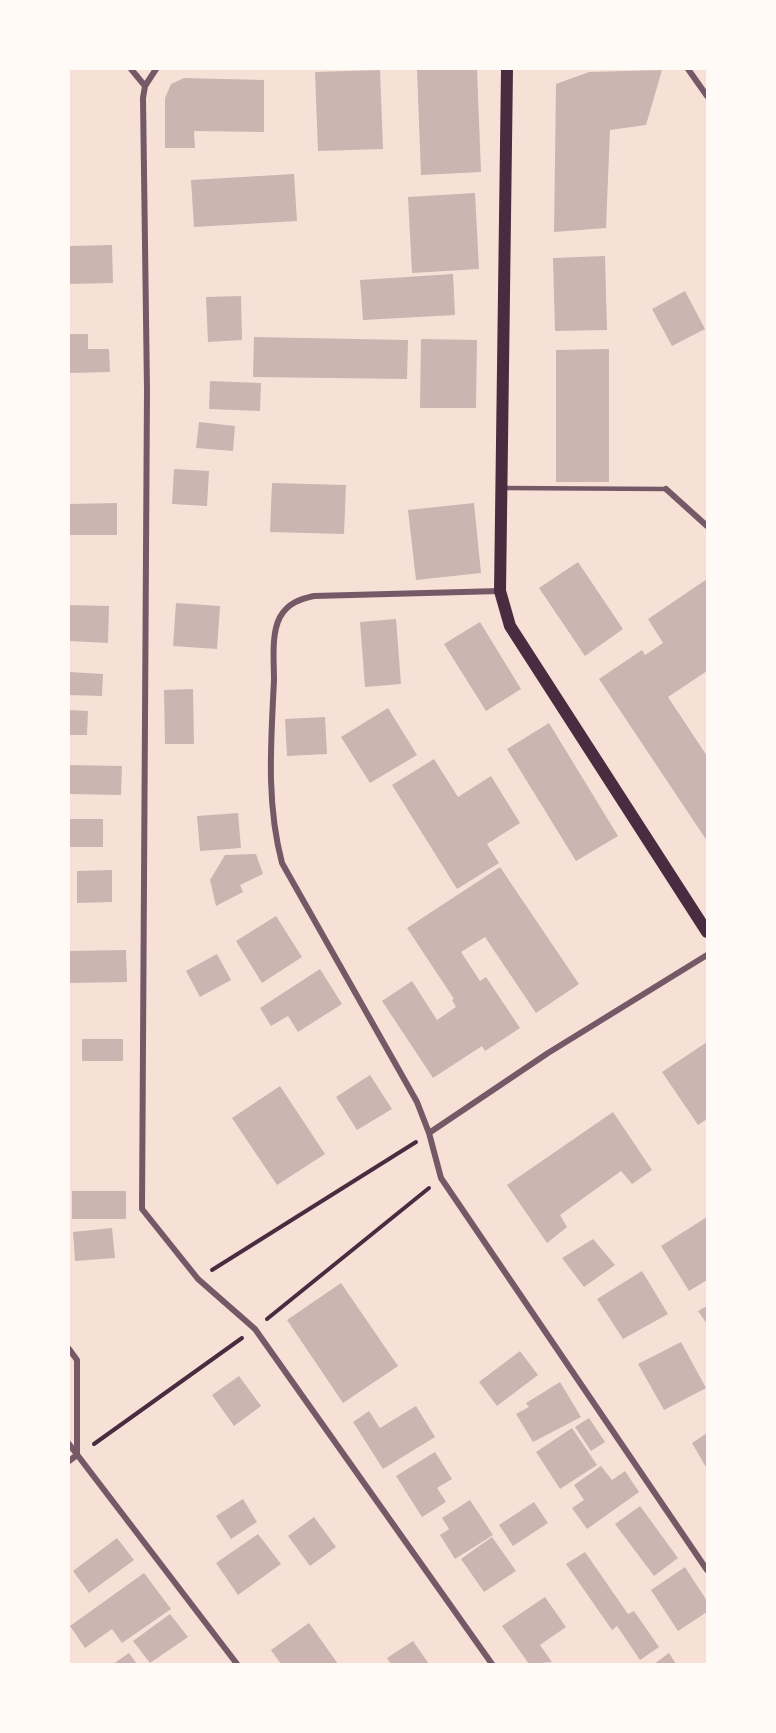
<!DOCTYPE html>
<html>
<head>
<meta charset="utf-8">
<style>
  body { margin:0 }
  #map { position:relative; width:776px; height:1733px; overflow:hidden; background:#f7e1d7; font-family:"IBM Plex Serif",serif }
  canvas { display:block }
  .frame { position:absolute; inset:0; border:70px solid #fffaf5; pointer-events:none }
</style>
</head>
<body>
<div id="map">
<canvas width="776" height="1733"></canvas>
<div class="frame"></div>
</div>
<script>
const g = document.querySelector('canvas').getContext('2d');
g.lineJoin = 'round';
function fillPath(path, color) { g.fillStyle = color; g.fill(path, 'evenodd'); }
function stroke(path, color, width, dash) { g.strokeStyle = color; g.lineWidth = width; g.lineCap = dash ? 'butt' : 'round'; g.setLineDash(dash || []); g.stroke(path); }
const building = new Path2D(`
  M 477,69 L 481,172 L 421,175 L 417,70 Z
  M 380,70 L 383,149 L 318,151 L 315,72 Z
  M 662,70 L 646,125 L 610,130 L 606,228 L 554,232 L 556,84 L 589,72 Z
  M 184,78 L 264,80 L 264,132 L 194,131 L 195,148 L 165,148 L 165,98 L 171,84 Z
  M 294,174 L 297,221 L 194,227 L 191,180 Z
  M 475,193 L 479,269 L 412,273 L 408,197 Z
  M 112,245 L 113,283 L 69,284 L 69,246 Z
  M 605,256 L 607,330 L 555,331 L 553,258 Z
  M 453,274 L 455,315 L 363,320 L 360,280 Z
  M 685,291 L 705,329 L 672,346 L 652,309 Z
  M 241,296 L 242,340 L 208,342 L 206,297 Z
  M 69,334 L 88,334 L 88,349 L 109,349 L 110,372 L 69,373 Z
  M 254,337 L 408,340 L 407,379 L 253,377 Z
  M 421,339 L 477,340 L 476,408 L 420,408 Z
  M 609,349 L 609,482 L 556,482 L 556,350 Z
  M 210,381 L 261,383 L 260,411 L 209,409 Z
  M 199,422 L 235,426 L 233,451 L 196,448 Z
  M 174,469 L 209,471 L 207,506 L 172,504 Z
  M 272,483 L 346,485 L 344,534 L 270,532 Z
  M 117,503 L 117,535 L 69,535 L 69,504 Z
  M 474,503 L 481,573 L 416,580 L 408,510 Z
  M 578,562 L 623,629 L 585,656 L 539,588 Z
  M 707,579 L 707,671 L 668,697 L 707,756 L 707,841 L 599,679 L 642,650 L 645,655 L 663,643 L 648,619 Z
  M 176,603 L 220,606 L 217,649 L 173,646 Z
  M 69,605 L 109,606 L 108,643 L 69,641 Z
  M 396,619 L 401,684 L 365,687 L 360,622 Z
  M 480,622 L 521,689 L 486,711 L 444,644 Z
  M 69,672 L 103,674 L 102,696 L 69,695 Z
  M 193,689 L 194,744 L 165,744 L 164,690 Z
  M 388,708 L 417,755 L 370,783 L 341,737 Z
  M 69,710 L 88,711 L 87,735 L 69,735 Z
  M 325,717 L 327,754 L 287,756 L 285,719 Z
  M 549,723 L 618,836 L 576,861 L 507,749 Z
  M 434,759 L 458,797 L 491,776 L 520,823 L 487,844 L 499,863 L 457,889 L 392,785 Z
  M 69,765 L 122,766 L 121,795 L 69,794 Z
  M 238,813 L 241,848 L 200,851 L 197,816 Z
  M 69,819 L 103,819 L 103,847 L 69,847 Z
  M 256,854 L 263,874 L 240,885 L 243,892 L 216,906 L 210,880 L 225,855 Z
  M 500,867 L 579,984 L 536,1013 L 485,937 L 461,952 L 480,981 L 486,977 L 520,1028 L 485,1051 L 482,1046 L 433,1078 L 382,1001 L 412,981 L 437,1020 L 456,1007 L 452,1000 L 454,999 L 407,928 Z
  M 112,870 L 112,902 L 77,903 L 77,871 Z
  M 276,916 L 302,957 L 262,983 L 236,941 Z
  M 126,950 L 127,982 L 69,983 L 69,951 Z
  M 217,954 L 231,980 L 200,997 L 186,971 Z
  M 320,969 L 342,1004 L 298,1032 L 288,1016 L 271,1026 L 260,1008 Z
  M 82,1039 L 123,1039 L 123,1061 L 82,1061 Z
  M 707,1042 L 707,1119 L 698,1125 L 662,1072 Z
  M 370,1075 L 392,1109 L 357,1130 L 336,1097 Z
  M 280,1086 L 325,1154 L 277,1185 L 232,1118 Z
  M 613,1112 L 652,1170 L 632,1184 L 621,1171 L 560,1215 L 567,1227 L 547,1243 L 507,1185 Z
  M 72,1191 L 126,1191 L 126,1219 L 72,1219 Z
  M 707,1217 L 707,1280 L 689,1291 L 661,1246 Z
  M 112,1228 L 115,1258 L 75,1261 L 73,1232 Z
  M 593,1239 L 615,1265 L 584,1287 L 562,1258 Z
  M 642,1271 L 668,1314 L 623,1339 L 597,1299 Z
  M 341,1283 L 398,1366 L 343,1403 L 287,1320 Z
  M 707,1306 L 707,1324 L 698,1311 Z
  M 681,1342 L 706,1388 L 664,1410 L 638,1364 Z
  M 520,1351 L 538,1375 L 497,1406 L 479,1382 Z
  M 239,1376 L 261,1406 L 234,1426 L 212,1395 Z
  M 560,1382 L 581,1417 L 533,1442 L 516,1414 L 529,1407 L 526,1403 Z
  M 416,1406 L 435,1437 L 383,1469 L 353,1422 L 369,1411 L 380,1428 Z
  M 589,1418 L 605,1442 L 591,1451 L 575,1427 Z
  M 572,1428 L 597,1465 L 560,1489 L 536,1452 Z
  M 707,1433 L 707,1469 L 692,1443 Z
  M 435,1452 L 452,1479 L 437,1488 L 446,1502 L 422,1517 L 396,1476 Z
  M 601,1466 L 612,1480 L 625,1471 L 639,1492 L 587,1529 L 572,1508 L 584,1500 L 574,1485 Z
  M 243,1499 L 257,1522 L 231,1539 L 216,1516 Z
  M 470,1500 L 493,1535 L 455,1559 L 440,1535 L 449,1529 L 442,1518 Z
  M 534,1502 L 548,1523 L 513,1546 L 499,1525 Z
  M 640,1506 L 678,1558 L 654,1576 L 615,1524 Z
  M 314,1517 L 336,1547 L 310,1566 L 288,1536 Z
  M 258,1534 L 281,1564 L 238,1595 L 216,1563 Z
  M 492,1537 L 516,1571 L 484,1592 L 461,1559 Z
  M 117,1538 L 134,1560 L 89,1593 L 73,1571 Z
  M 585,1552 L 628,1614 L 634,1611 L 659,1647 L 640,1660 L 617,1626 L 612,1630 L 566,1564 Z
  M 685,1567 L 707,1601 L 707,1612 L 678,1631 L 651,1590 Z
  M 144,1573 L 171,1609 L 122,1643 L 112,1629 L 85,1648 L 70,1626 Z
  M 545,1597 L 566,1627 L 540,1645 L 552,1662 L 529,1664 L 502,1626 Z
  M 170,1614 L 188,1637 L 150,1663 L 133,1641 Z
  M 309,1623 L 338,1664 L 281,1664 L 271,1650 Z
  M 413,1641 L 429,1664 L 391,1664 L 387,1658 Z
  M 129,1653 L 137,1664 L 113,1664 Z
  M 669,1653 L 676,1664 L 654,1664 Z`);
const path = new Path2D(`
  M 212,1270 L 416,1142
  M 267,1319 L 429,1188
  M 94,1444 L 242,1338`);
const service = new Path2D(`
  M 504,488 L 666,489`);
const minor = new Path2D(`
  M 131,69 L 145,86
  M 156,69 L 145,86 L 143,98 L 147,390 L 142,1209 L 198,1279 L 255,1329 L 492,1664
  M 688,69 L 707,96
  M 666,489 L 707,526
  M 500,591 L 314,596 C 300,599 288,603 280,617 C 271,634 274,661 274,680 C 271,743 266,802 282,863 L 417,1102 L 429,1133 L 441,1178 L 707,1570
  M 429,1133 L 548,1053 L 707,955
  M 69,1349 L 77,1360 L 77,1455 L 69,1461
  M 69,1444 L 237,1664`);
const secondary = new Path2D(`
  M 507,69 L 500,591 L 510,626 L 707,932`);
fillPath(building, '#ccb4b1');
stroke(path, '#4a2c40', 4);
stroke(service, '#755966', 4.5);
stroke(minor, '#755966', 6);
stroke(secondary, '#4a2c40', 12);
</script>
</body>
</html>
